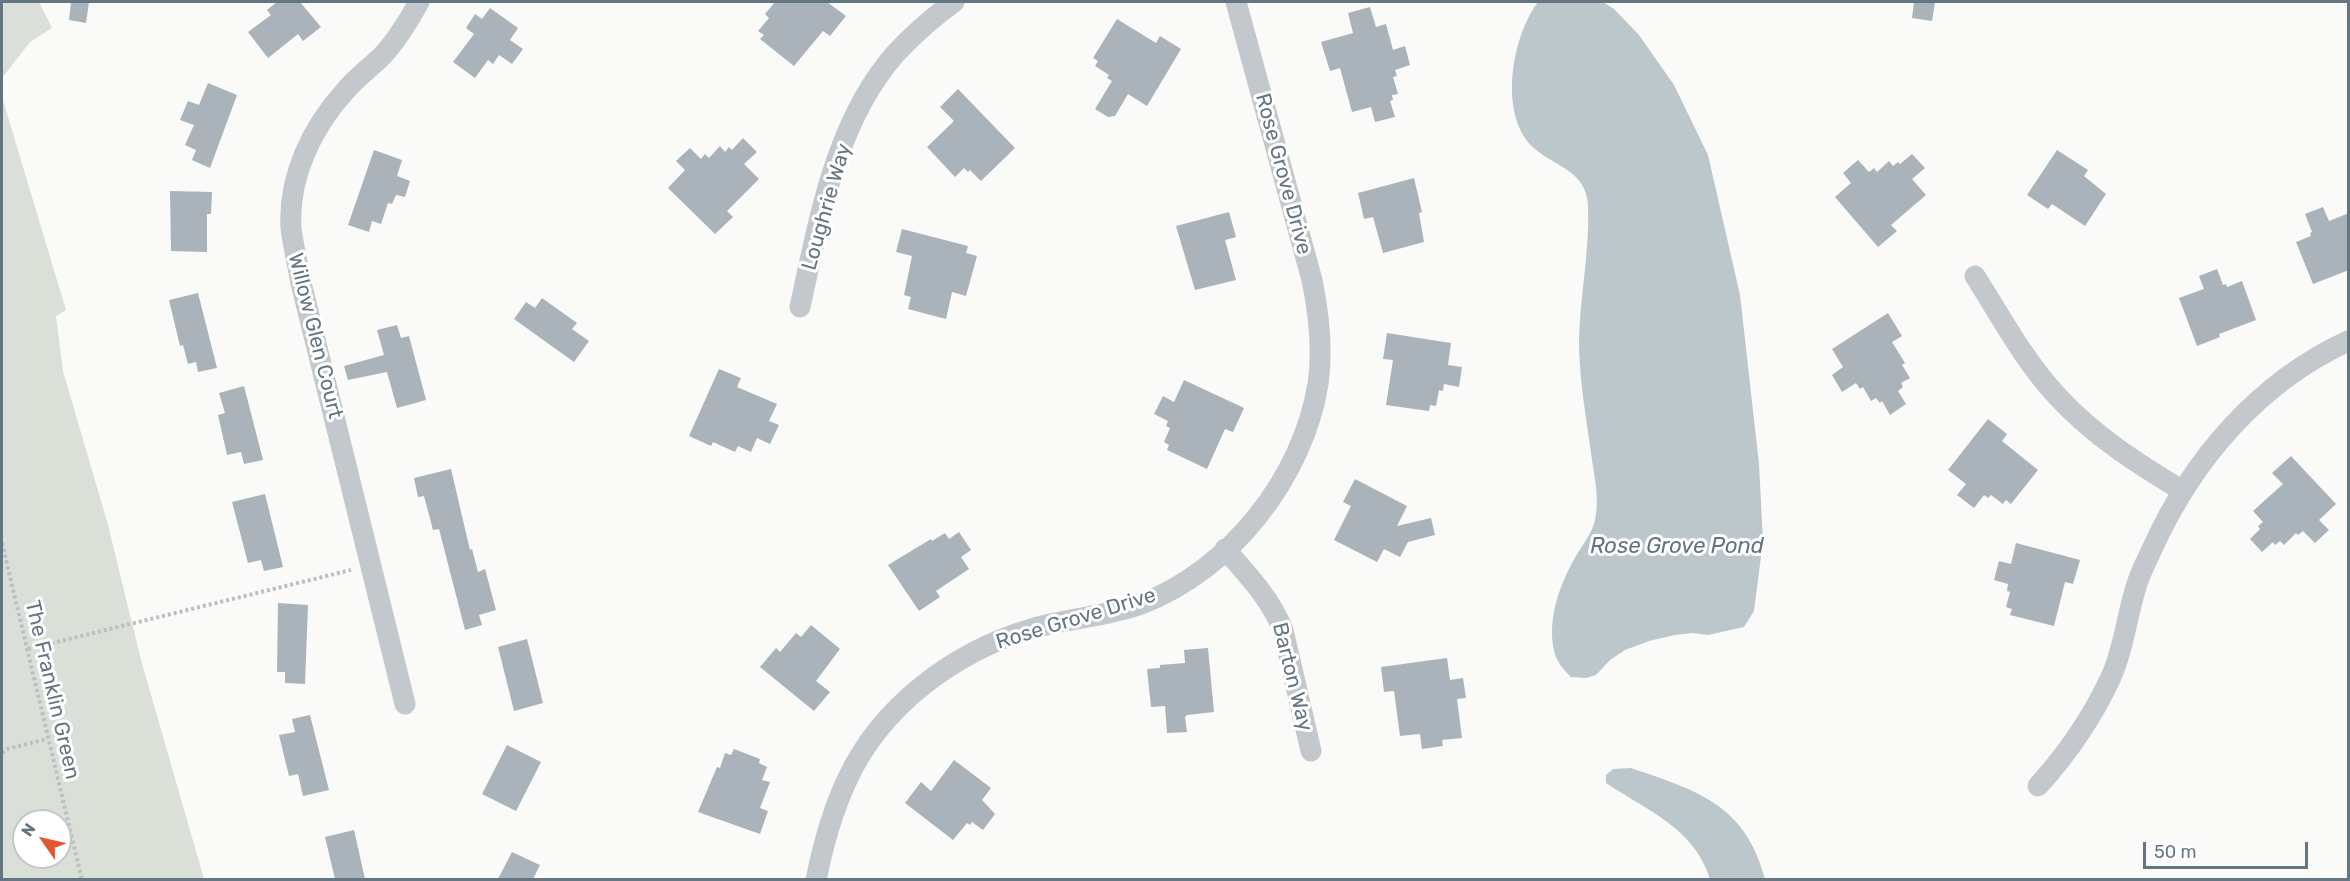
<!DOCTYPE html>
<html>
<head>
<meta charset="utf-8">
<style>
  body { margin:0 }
  #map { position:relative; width:2350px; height:881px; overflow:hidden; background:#fafaf8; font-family:Rubik,sans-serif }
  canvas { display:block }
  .frame { position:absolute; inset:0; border:3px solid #657683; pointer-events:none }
  .north { position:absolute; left:12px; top:809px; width:60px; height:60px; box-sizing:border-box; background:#fff; border:2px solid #c1c8cd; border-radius:50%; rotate:304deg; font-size:16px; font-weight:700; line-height:24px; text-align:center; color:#657683 }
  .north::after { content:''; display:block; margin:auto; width:21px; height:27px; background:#e4572e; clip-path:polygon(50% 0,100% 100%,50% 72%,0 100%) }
  .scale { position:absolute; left:2143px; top:842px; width:165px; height:27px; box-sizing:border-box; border:3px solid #657683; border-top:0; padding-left:8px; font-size:18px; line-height:21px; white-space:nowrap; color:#657683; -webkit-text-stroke:4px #fff; paint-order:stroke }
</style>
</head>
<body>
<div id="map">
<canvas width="2350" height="881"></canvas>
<div class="frame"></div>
<div class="north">N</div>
<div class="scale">50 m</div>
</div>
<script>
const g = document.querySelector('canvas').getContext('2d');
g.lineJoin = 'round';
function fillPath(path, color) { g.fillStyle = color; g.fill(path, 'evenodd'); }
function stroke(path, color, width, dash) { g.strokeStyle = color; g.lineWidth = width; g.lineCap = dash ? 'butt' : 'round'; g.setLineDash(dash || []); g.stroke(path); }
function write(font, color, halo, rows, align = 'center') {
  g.font = font + ' Rubik,sans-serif'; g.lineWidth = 6; g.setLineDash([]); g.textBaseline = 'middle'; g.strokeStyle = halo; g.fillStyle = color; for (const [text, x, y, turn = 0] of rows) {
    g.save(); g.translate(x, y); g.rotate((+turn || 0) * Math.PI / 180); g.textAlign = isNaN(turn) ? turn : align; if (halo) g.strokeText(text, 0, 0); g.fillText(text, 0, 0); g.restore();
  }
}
const green = new Path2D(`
  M 2,2 L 39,2 L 52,28 L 30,42 L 2,78 Z
  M 2,97 L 66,310 L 56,316 L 63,371 L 108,525 L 141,660 L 204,879 L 2,879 ZM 24,821 L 60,821 L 60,857 L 24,857 Z`);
const water = new Path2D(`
  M 1538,2 L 1603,2 L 1614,9 L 1639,35 L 1674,85 L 1708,155 L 1740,295 L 1759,464 L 1763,541 L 1754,611 L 1744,627 L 1708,635 L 1693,633 L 1675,635 L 1649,641 L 1625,650 L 1610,660 L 1596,675 L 1586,678 L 1571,677 C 1564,670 1556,661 1554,651 C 1547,618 1560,584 1576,556 C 1582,545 1593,532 1595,520 C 1600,498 1594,476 1591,453 C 1586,416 1579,378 1579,340 C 1580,295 1590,250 1588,205 C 1586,171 1556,167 1535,149 C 1497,117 1512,36 1538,2 Z
  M 1631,768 C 1698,791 1745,804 1765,879 L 1710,879 C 1694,828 1648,811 1606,783 L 1606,775 L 1613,769 Z`);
const building = new Path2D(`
  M 71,2 L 89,2 L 86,23 L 69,20 Z
  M 277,2 L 300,2 L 321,27 L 303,41 L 298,34 L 268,58 L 248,32 L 271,15 L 267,10 Z
  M 775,2 L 827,2 L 846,16 L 830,36 L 823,31 L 794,66 L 760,39 L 764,35 L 758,31 L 769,18 L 765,14 Z
  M 1914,2 L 1935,2 L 1932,21 L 1912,18 Z
  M 1370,7 L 1376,27 L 1386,24 L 1393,50 L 1405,46 L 1410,65 L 1395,70 L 1397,76 L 1393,77 L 1398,94 L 1392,95 L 1393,100 L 1390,101 L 1395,117 L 1375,122 L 1371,107 L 1352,112 L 1340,68 L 1330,71 L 1321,42 L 1353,33 L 1348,13 Z
  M 490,8 L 518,28 L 510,40 L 523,49 L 512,64 L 499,55 L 493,64 L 488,60 L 475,78 L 453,62 L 474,34 L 466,28 L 475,14 L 482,19 Z
  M 1117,19 L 1156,43 L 1160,36 L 1181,49 L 1147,106 L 1128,94 L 1115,116 L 1108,117 L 1095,109 L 1112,81 L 1107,78 L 1109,75 L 1095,66 L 1098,61 L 1093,58 Z
  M 208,83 L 237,95 L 210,168 L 192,160 L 196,150 L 185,145 L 194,125 L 180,120 L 188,101 L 199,105 Z
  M 958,89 L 1015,148 L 981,181 L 970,170 L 968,172 L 964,168 L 955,177 L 927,147 L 954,121 L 940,107 Z
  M 743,138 L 757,152 L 744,164 L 759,179 L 727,211 L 733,217 L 715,234 L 668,188 L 685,170 L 676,161 L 690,148 L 701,159 L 705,154 L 709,158 L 720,146 L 725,152 L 729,147 L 732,150 Z
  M 374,150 L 402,160 L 397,176 L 410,181 L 405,197 L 396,195 L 392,204 L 388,203 L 381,224 L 372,221 L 369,232 L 348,225 Z
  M 2057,150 L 2088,170 L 2084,176 L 2106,194 L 2085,226 L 2052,204 L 2048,209 L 2027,195 Z
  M 1912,154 L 1925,168 L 1912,179 L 1926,195 L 1891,225 L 1897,231 L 1878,247 L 1835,197 L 1851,183 L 1843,173 L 1858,160 L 1869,172 L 1874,168 L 1877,172 L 1889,161 L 1893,166 L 1898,162 L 1900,164 Z
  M 1414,178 L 1422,212 L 1419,213 L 1424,242 L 1383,253 L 1373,217 L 1364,219 L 1358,193 Z
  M 170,191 L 212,192 L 211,214 L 207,214 L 207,252 L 171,251 Z
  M 2323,207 L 2329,221 L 2349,213 L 2349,270 L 2313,284 L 2296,242 L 2311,236 L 2310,233 L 2312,232 L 2305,214 Z
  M 1229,212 L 1236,237 L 1225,240 L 1236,280 L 1195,290 L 1176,226 Z
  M 902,229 L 968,246 L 966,253 L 977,256 L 966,296 L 952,292 L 946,319 L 908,309 L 911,297 L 904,295 L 912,256 L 896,252 Z
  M 2217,269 L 2223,285 L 2226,284 L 2227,287 L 2242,281 L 2256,320 L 2219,334 L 2220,337 L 2197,346 L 2179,298 L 2204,289 L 2199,276 Z
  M 198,293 L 217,368 L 198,372 L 196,362 L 188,364 L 183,345 L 180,346 L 169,300 Z
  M 542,298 L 577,323 L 572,329 L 589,341 L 574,362 L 514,319 L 526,302 L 535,308 Z
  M 1888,313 L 1902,336 L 1892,342 L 1905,363 L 1902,365 L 1910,378 L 1901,383 L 1903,387 L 1898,391 L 1906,404 L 1890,415 L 1882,401 L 1880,403 L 1876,398 L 1871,401 L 1863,387 L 1860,389 L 1856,383 L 1842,392 L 1832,375 L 1843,367 L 1832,349 Z
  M 397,325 L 401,338 L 409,336 L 426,400 L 397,408 L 387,372 L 348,380 L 344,366 L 384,355 L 377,330 Z
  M 1387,333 L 1451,343 L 1448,365 L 1462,367 L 1459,387 L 1444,384 L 1443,391 L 1439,390 L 1436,406 L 1430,405 L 1429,411 L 1386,405 L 1393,360 L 1383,359 Z
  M 719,369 L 741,378 L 737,387 L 777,404 L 769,421 L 779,425 L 770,444 L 757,438 L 751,452 L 738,446 L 735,452 L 713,442 L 711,446 L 689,436 Z
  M 1184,380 L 1244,408 L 1233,432 L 1225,429 L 1207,469 L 1167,450 L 1169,445 L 1164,442 L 1170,428 L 1166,426 L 1168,421 L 1154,414 L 1163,396 L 1174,402 Z
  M 244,386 L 263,460 L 244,464 L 241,452 L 227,455 L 218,415 L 225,413 L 219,393 Z
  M 1988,419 L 2007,434 L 2002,441 L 2038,470 L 2011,504 L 2006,500 L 2003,504 L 1991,495 L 1988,498 L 1984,495 L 1974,508 L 1957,495 L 1966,484 L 1948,470 Z
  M 2291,456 L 2336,504 L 2319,520 L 2329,530 L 2315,543 L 2303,531 L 2298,535 L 2296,533 L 2284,545 L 2280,541 L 2275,545 L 2273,542 L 2262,552 L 2250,539 L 2260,529 L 2258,526 L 2263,522 L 2253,511 L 2283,484 L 2272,473 Z
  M 451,469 L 470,550 L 472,549 L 478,572 L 485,569 L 496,610 L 479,615 L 482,625 L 465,630 L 439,529 L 433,530 L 424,496 L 418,497 L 414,478 Z
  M 1355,479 L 1407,506 L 1397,526 L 1431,518 L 1435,535 L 1408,542 L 1400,557 L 1384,549 L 1377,562 L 1334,540 L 1351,506 L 1343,502 Z
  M 265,494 L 283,567 L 264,571 L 261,560 L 248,563 L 232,502 Z
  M 959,532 L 971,550 L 961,557 L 969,569 L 936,591 L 940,597 L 919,611 L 888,565 L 931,539 L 932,541 L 945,533 L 949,539 Z
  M 2016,543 L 2080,560 L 2073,584 L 2065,582 L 2054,626 L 2010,615 L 2012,609 L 2006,607 L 2010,592 L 2007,591 L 2008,584 L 1994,580 L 1999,561 L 2011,564 Z
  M 278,603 L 308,605 L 305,684 L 285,683 L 285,672 L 277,672 Z
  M 811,625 L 840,649 L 816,681 L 830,692 L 814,711 L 760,667 L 776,648 L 780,652 L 796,633 L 801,637 Z
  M 527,639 L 543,703 L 514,711 L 498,647 Z
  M 1208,648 L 1214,712 L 1187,715 L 1185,717 L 1187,732 L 1167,733 L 1165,706 L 1151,707 L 1147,669 L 1160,668 L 1160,665 L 1185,663 L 1184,650 Z
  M 1447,658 L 1450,680 L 1463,678 L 1466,698 L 1457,699 L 1462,738 L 1442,740 L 1443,746 L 1422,749 L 1420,734 L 1400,736 L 1394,691 L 1384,692 L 1381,667 Z
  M 310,715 L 329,790 L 303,796 L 298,774 L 289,776 L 279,735 L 295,732 L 292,719 Z
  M 507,745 L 541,762 L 516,811 L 482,794 Z
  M 734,749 L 760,759 L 759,763 L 767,767 L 762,780 L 770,782 L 760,808 L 768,811 L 760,834 L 698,812 L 717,767 L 720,768 L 725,753 L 731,755 Z
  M 954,760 L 991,788 L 982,800 L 995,814 L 983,830 L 972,822 L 970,825 L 967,823 L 953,840 L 905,803 L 921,782 L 931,791 Z
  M 354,830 L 365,879 L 335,879 L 325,837 Z
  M 512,852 L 540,865 L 533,879 L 498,879 Z`);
const path = new Path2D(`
  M 2,543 L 82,880
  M 28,649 L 351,570
  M 2,753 L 7,749 L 47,739`);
const street = new Path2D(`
  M 1975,276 C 2001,317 2025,362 2058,397 C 2094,436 2138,464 2183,491
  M 800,307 C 819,221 835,122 896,53 C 914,34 933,17 954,2
  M 1225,549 C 1248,575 1270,598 1283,630 L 1311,751
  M 405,704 L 301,283 C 298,264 293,246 291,228 C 288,177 312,127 346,90 C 357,77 371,67 383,55 C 398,39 409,20 419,2
  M 2038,786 C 2067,754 2093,716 2111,677 C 2125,646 2127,612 2138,581 C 2142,569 2148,558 2153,547 C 2193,459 2259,382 2348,341
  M 816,880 C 823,845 832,812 847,780 C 881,706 954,652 1031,629 C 1067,618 1105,617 1141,604 C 1231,570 1303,477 1318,384 C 1323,349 1319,314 1312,280 L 1236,2`);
const streetNames = [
  ["Rose Grove Drive",1283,174,75],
  ["Loughrie Way",827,207,-74],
  ["Willow Glen Court",315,336,76],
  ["Rose Grove Drive",1076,619,-17],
  ["Barton Way",1292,677,76],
  ["The Franklin Green",52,690,77]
];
const waterNames = [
  ["Rose Grove Pond",1677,547]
];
fillPath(green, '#dadfd7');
fillPath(water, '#bbc7cb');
fillPath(building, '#aab3b9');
stroke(path, '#bbbfc2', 4, [3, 3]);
stroke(street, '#c3c8cc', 21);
write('21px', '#657683', '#fff', streetNames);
write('italic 22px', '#60757c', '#fff', waterNames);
</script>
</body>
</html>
